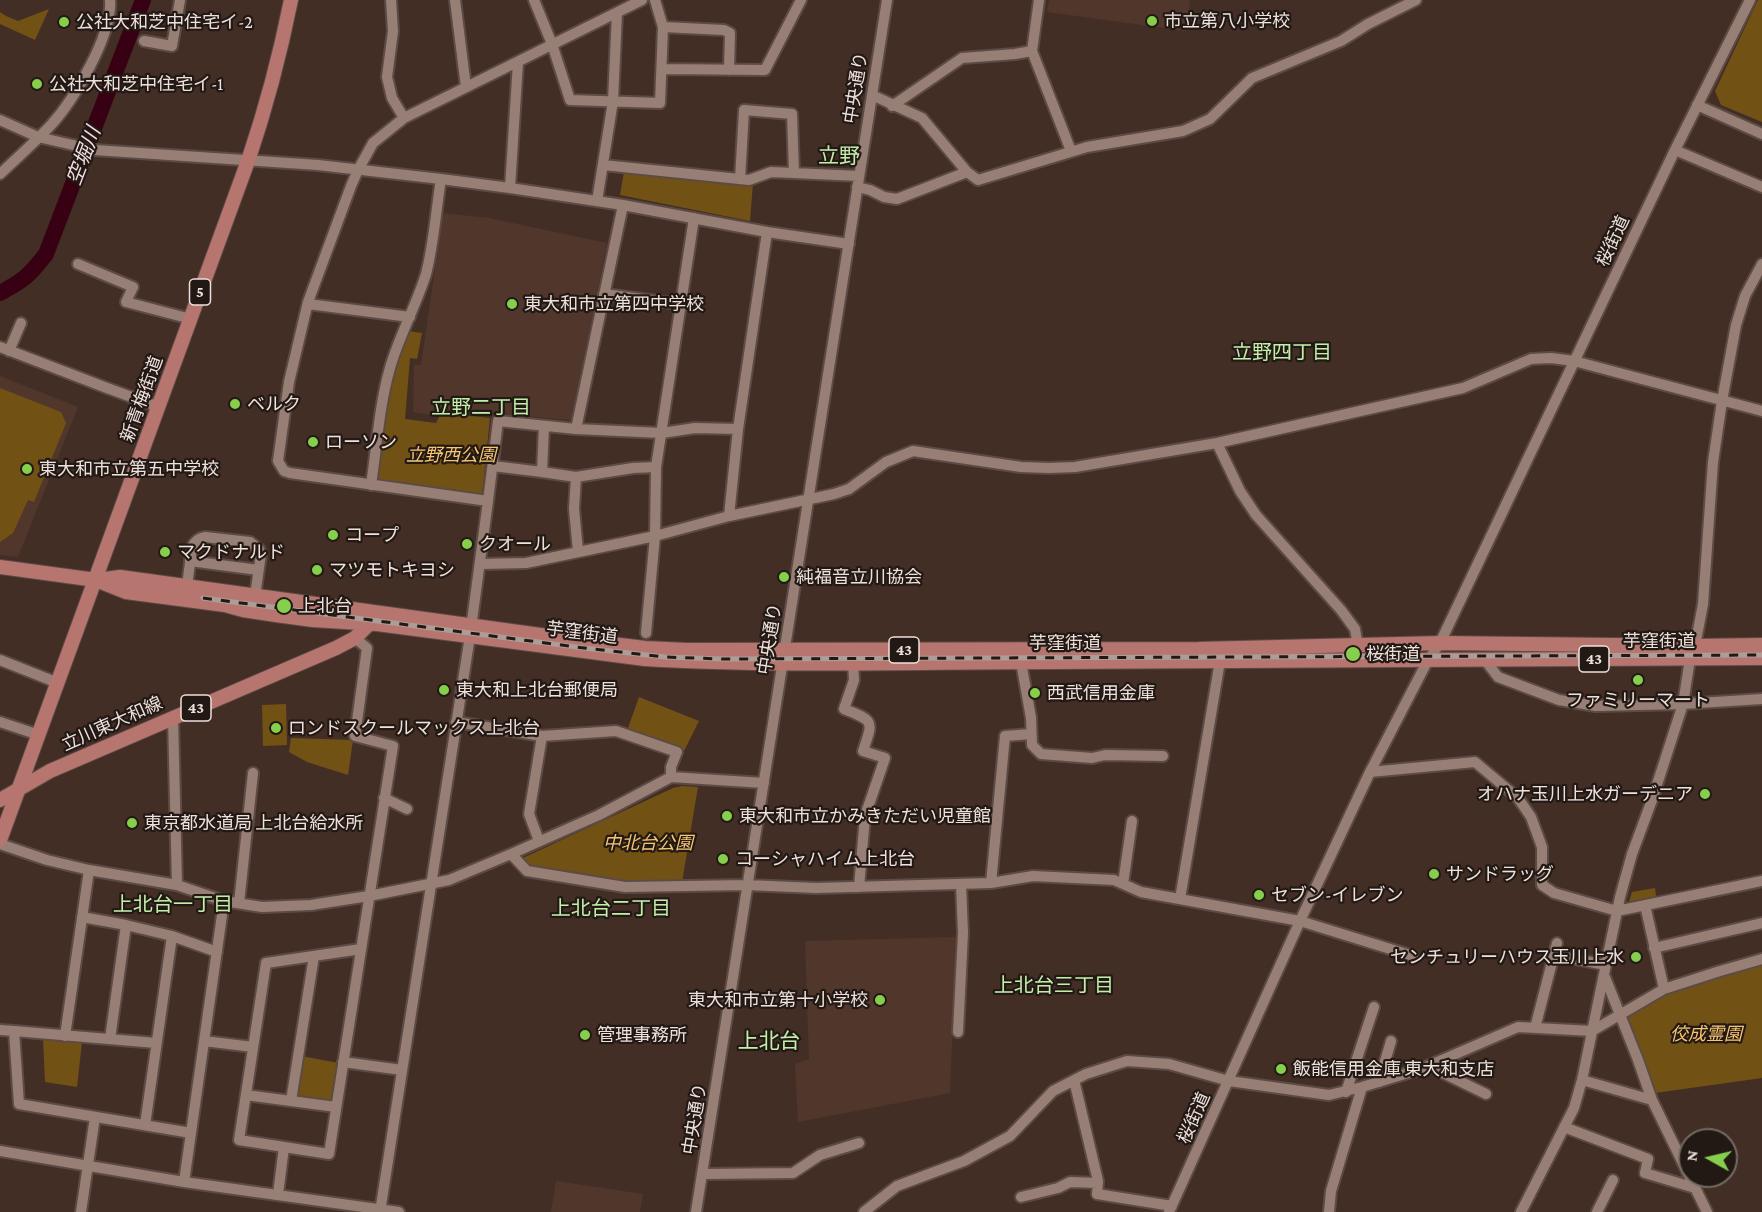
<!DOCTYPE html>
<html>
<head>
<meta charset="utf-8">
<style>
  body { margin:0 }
  #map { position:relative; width:1762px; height:1212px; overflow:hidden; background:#432e26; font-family:"Crimson Pro",serif }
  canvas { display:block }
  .north { position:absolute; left:1678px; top:1128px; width:60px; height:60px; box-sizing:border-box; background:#221915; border:2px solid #746964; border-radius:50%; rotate:278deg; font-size:16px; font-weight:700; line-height:24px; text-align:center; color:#eee0db }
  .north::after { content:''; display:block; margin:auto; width:21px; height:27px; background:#85cf4c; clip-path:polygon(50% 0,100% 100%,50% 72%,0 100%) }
</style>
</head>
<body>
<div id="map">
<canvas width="1762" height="1212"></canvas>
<div class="north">N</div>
</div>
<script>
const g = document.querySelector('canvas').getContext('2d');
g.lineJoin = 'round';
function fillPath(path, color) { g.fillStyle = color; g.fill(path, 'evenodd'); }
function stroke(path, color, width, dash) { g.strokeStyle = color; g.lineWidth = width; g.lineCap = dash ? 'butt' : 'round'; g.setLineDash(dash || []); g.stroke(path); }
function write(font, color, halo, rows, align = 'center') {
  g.font = font + ' "Crimson Pro","Noto Sans JP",serif'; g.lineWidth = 4.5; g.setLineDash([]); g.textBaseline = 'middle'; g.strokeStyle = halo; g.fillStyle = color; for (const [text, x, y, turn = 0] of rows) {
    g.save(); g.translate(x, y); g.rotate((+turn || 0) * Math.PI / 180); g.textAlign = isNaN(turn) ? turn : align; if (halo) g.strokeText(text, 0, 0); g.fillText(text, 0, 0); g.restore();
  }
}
const built = new Path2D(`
  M 1049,0 L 1190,0 L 1186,31 L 1047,12 Z
  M 443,213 L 489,218 L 607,243 L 571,420 L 440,409 L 437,416 L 413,412 L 414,365 L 421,365 Z
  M 0,376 L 78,407 L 18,557 L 0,555 Z
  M 956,937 L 950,1093 L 798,1122 L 795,1064 L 809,1059 L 805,941 Z
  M 556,1181 L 643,1194 L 640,1212 L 551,1212 Z`);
const green = new Path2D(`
  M 1758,0 L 1762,0 L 1762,122 L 1721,105 L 1715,91 Z
  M 49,9 L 35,40 L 0,24 L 0,12 L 6,16 L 18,21 Z
  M 624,172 L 753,183 L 750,221 L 620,195 Z
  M 408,331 L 422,333 L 417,359 L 410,358 L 405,419 L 436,423 L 441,413 L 490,418 L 482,495 L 378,480 L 392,371 Z
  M 0,388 L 61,412 L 66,423 L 34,502 L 28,500 L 13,533 L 0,542 Z
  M 639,697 L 699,721 L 684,751 L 627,731 Z
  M 286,704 L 287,745 L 263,746 L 262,705 Z
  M 291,738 L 353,740 L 348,775 L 307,762 L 289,752 Z
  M 682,786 L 698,787 L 682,882 L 626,881 L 527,866 L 523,862 L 523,858 L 673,788 Z
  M 1655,888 L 1657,903 L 1627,909 L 1632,892 Z
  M 1762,964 L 1762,1078 L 1655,1093 L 1626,1018 L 1668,992 L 1724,973 Z
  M 43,1038 L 82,1042 L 77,1087 L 45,1082 Z
  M 301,1056 L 339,1063 L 332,1104 L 295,1098 Z`);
const river = new Path2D(`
  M 0,293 C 24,280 29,276 46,254 L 143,0`);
const minor = new Path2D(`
  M 391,0 L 393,31 L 387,77 L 392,98 L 404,118
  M 455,0 L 466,87
  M 534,0 L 552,44 L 570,100 L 660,103 L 663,27 L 655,0
  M 642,0 L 404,118 L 373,143 L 358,170 L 351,186 L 308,302 L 289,382 L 278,461 L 284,471 L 290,473 L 488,501 L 498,421 L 576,429 L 662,433 L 695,428 L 738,429
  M 663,27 L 724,30 L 730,33 L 729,70
  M 144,41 L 172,46 L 180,0
  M 1032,51 L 1071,151
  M 663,69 L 765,70 L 801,0
  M 872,95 L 922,118 L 967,172 L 978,180 L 1087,147 L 1183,131 L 1210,119 L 1252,78 L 1341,41 L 1368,24 L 1416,0
  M 1697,105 L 1762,134
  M 892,106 L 962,58 L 1015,54 L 1032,51 L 1039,0
  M 0,120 L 38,137 L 95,150 L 318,165 L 441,179 L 510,188 L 623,205 L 767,232 L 849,244
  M 1675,150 L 1762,187
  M 603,165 L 749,180 L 771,172 L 859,176
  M 0,174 C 17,158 35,142 51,125 C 74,100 113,34 110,0
  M 740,179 L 744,110 L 792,114 L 794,173
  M 857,187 L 870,190 L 884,197 L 897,199 L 967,172
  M 510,188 L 518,62
  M 597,201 L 613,101 L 617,13
  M 78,264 L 133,287 L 126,302 L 191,319
  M 604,294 L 680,304
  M 308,304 L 410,317
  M 0,347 L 107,388 L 159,407
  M 9,351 L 21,323
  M 544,426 L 542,472 L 576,477
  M 576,429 L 623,205
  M 1217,443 L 1240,491 L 1256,515 L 1341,610 L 1355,629 L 1358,646
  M 493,466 L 542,472
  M 656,467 L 694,218
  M 371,485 C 377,446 379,406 390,368 C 399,336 416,306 426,274 C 434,243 436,210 441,179
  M 729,516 L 834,494 L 849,489 L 886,462 L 913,451 L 1021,467 L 1049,468 L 1075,467 L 1217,443 L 1463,388 L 1531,359 L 1551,358 L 1574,361 L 1762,411
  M 578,551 L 574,509 L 576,477 L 633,468 L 656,467 L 655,536 L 729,516 L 738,429 L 767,232
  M 190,561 L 258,570
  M 480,564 L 526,563 L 655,536 L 646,633
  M 189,591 L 187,586 L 192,547 C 195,541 198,538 205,537 L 250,542 L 259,549 L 261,554 L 255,596
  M 355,638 L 367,648 L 355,736 L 393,746 L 329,1154 L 239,1140 L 266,963 L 361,949
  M 0,660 L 58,683
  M 1485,660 L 1498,677 L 1559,700 L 1596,706 L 1683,704 L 1762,699
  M 1021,662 L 1031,718 L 1032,745 L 1041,754 L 1092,758 L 1105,755 L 1163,756
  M 853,663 L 854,680 L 844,709 C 875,721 873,721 863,751 L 885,758 L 865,816 L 859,887
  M 173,717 L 177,885
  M 0,722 L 39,735
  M 456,722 L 542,736 L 616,731 L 677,752 L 671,767 L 671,777
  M 1370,772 L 1475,762 L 1518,798 L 1531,817 L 1542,847 L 1542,885 L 1554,893 L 1617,911 L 1762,881
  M 384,798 L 407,809
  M 539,841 L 529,814 L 542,736
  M 0,844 L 47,860 L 89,870 L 177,885 L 224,901 L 262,907 L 311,905 L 369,896 L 449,880 L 511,854 L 599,815 L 671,777 L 764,783
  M 511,854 L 527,871 L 625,887 L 747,885 L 816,888 L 991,883 L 1033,876 L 1114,880 L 1141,892 L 1300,921 L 1413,956
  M 991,883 L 1005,736 L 1031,734
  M 1123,884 L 1132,821
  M 1180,899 L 1220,661
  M 239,903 L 253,773
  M 1645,905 L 1664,989
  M 82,917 L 126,925 L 172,936 L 217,952
  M 1654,948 L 1762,923
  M 1554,955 L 1606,965
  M 1605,977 L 1638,1060 L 1652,1100 L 1707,1212
  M 1535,1028 L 1557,943
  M 0,1030 L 14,1031
  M 958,1032 L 963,933 L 961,884
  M 65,1036 L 89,870
  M 110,1039 L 126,925
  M 204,1041 L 253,1047
  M 156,1043 L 14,1031 L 19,1104 L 191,1133
  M 343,1062 L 402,1070
  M 1437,1062 L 1443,1073 L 1486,1094
  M 1074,1080 L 1098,1181 L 1097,1194 L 1172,1206
  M 1582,1080 L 1652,1100
  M 1379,1082 L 1391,1041
  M 1346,1092 L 1374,1007
  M 246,1095 L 336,1107
  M 291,1101 L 314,956
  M 145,1125 L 172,936
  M 1564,1127 L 1648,1159 L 1645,1173 L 1695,1188
  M 0,1151 L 184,1182 L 399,1212
  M 703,1174 L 793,1173 L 820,1155 L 859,1143
  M 184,1182 L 224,901
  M 278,1194 L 284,1147
  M 1021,1197 L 1058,1188 L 1070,1182 L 1098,1183
  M 81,1212 L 95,1117
  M 380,1212 L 470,636 L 488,501
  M 696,1212 L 887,0
  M 864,1212 L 897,1186 L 964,1161 L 1010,1136 L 1053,1091 L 1086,1074 L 1127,1061 L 1169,1064 L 1229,1081 L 1329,1095 L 1362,1087 L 1421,1069 L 1518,1027 L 1592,1031 L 1664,989 L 1720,971 L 1762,959
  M 1169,1212 L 1300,921 L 1370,772 L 1427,662 L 1440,643 L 1675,150 L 1750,0
  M 1329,1212 L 1331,1191 L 1362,1087
  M 1521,1212 L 1574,1108 L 1582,1080 L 1620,897 L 1632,854 L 1652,800 L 1683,704 L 1690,659 L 1695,646 L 1703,604 L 1713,462 L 1722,401 L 1736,325 L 1745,296 L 1762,264
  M 1597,1212 L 1613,1180`);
const major = new Path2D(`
  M 0,567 L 96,580 L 126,592 L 225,605 L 243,610 L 276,615 L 313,620 L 377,624 L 645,659 C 781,667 918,662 1054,662 C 1290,661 1526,660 1762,658
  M 98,580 L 120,577 L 562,638 L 645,648 L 687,650 L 1199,649 L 1440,643 L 1695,646 L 1762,645
  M 0,800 L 50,771 L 336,648 L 355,638 L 370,623
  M 0,840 L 248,161 C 266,108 280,55 291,0`);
const rail = new Path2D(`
  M 203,598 L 584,648 L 665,657 L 723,659 L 1762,655`);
const markers = [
  [1152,21,6,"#85cf4c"],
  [64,22,6,"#85cf4c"],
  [37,84,6,"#85cf4c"],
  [512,304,6,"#85cf4c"],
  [235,404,6,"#85cf4c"],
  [313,442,6,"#85cf4c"],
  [27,469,6,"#85cf4c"],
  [333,535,6,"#85cf4c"],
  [467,544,6,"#85cf4c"],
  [165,552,6,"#85cf4c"],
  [317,570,6,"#85cf4c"],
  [784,577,6,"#85cf4c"],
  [284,606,8,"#85cf4c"],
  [1353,654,8,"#85cf4c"],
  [1638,680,6,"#85cf4c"],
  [444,690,6,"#85cf4c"],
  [1035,693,6,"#85cf4c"],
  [276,728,6,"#85cf4c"],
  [1705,794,6,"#85cf4c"],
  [727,816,6,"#85cf4c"],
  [132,823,6,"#85cf4c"],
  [723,859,6,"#85cf4c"],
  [1434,874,6,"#85cf4c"],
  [1259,895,6,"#85cf4c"],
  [1636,957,6,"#85cf4c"],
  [880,1000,6,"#85cf4c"],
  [585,1035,6,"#85cf4c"],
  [1281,1069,6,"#85cf4c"]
];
const shields = [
  [200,292,21],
  [904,650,30],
  [1594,659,30],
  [196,708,30]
];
const shieldNames = [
  ["5",200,292],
  ["43",904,650],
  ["43",1594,659],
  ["43",196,708]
];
const poiNames = [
  ["市立第八小学校",1164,21],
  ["公社大和芝中住宅イ-2",76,22],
  ["公社大和芝中住宅イ-1",49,84],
  ["東大和市立第四中学校",524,304],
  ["ベルク",247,404],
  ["ローソン",325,442],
  ["東大和市立第五中学校",39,469],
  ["コープ",345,535],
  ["クオール",479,544],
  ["マクドナルド",177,552],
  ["マツモトキヨシ",329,570],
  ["純福音立川協会",796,577],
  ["上北台",298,606],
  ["桜街道",1366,654],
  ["東大和上北台郵便局",456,690],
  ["西武信用金庫",1047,693],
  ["ファミリーマート",1638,700,"center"],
  ["ロンドスクールマックス上北台",288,728],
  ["オハナ玉川上水ガーデニア",1693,794,"right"],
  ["東大和市立かみきただい児童館",739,816],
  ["東京都水道局 上北台給水所",144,823],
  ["コーシャハイム上北台",735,859],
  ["サンドラッグ",1446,874],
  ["セブン-イレブン",1271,895],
  ["センチュリーハウス玉川上水",1624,957,"right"],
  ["東大和市立第十小学校",868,1000,"right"],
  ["管理事務所",597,1035],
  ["飯能信用金庫 東大和支店",1293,1069]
];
const streetNames = [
  ["中央通り",856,88,-81],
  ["桜街道",1613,241,-65],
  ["新青梅街道",142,399,-70],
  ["芋窪街道",582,633,7],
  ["中央通り",770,639,-81],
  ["芋窪街道",1659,641],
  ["芋窪街道",1065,643],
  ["立川東大和線",112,724,-24],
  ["桜街道",1194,1118,-66],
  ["中央通り",695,1119,-81]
];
const parkNames = [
  ["立野西公園",451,455],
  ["中北台公園",648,843],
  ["佼成霊園",1706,1034]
];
const waterNames = [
  ["空堀川",84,156,-69]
];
const neighbourhoodNames = [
  ["立野四丁目",1282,353],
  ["立野二丁目",481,408],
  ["上北台一丁目",173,905],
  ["上北台二丁目",611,909],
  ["上北台三丁目",1054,986]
];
const quarterNames = [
  ["立野",839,157],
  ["上北台",769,1042]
];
fillPath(built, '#51362c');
fillPath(green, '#725214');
stroke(river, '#370013', 16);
stroke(minor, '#5c4b44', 14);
stroke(major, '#5c4b44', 16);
stroke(minor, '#977f75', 10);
stroke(major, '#b6766f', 14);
stroke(rail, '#ae9d97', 5);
stroke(rail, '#221915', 3, [9]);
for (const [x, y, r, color] of markers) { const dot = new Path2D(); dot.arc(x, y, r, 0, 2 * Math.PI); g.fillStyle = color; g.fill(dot); stroke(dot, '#221915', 2); }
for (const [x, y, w] of shields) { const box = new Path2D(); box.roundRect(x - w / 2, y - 13, w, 26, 4.5); g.fillStyle = '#221915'; g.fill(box); stroke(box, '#eee0db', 1.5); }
write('bold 16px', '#eee0db', null, shieldNames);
write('18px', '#eee0db', '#221915', poiNames, 'left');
write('18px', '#eee0db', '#221915', streetNames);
write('italic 18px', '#f7c470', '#221915', parkNames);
write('italic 20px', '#f2dde0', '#221915', waterNames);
write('20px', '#c3eeaa', '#221915', neighbourhoodNames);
write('21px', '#c3eeaa', '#221915', quarterNames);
</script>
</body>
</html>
